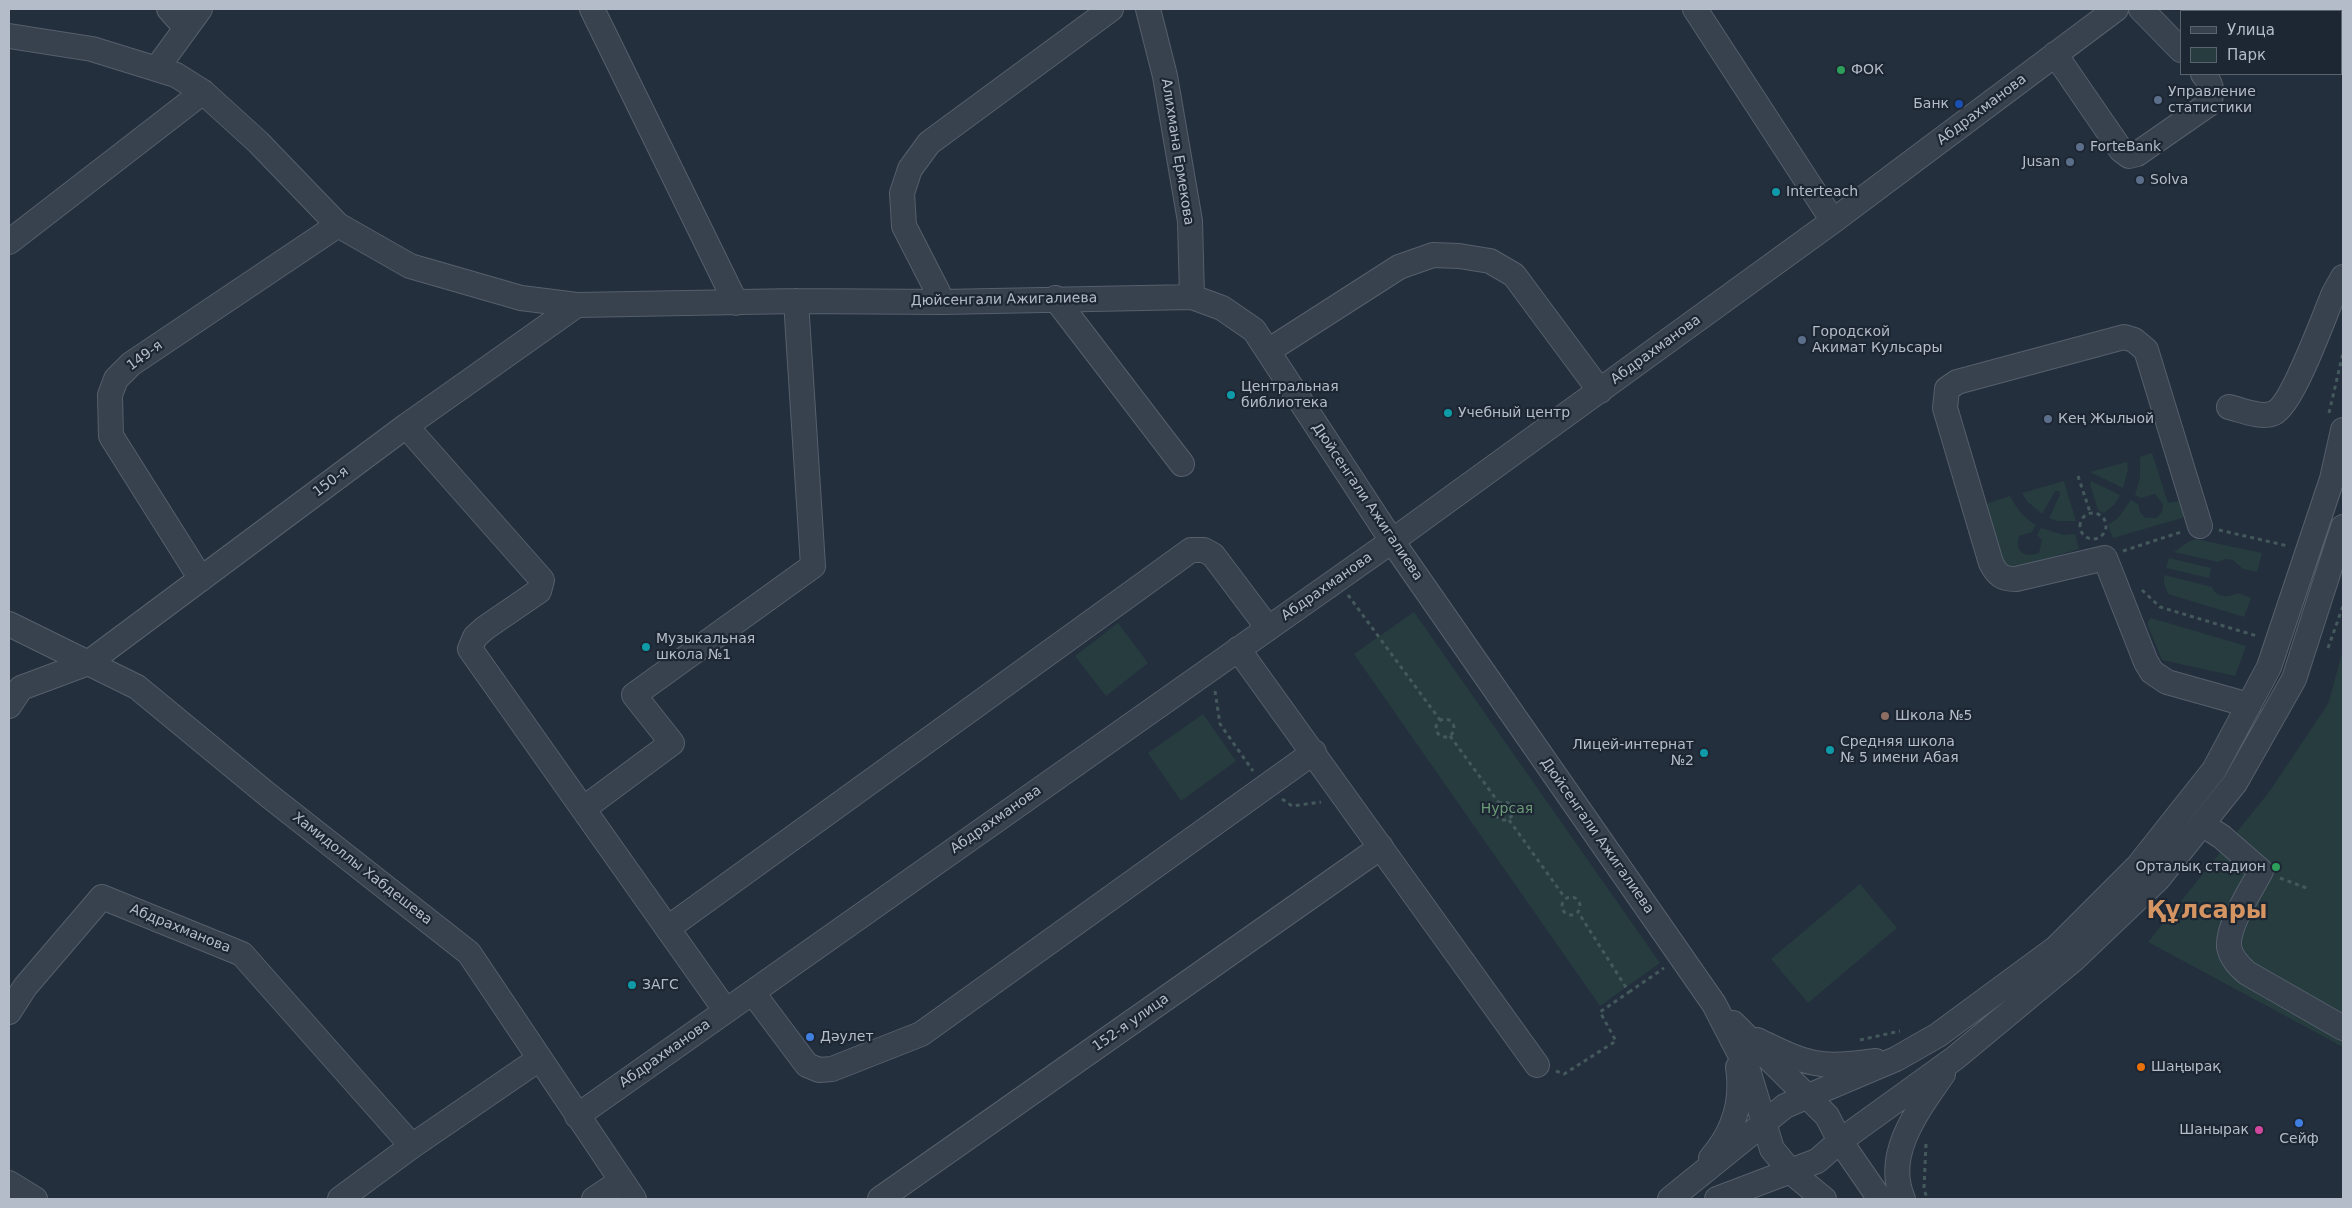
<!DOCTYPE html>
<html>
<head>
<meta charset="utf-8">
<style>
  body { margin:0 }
  #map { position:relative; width:2352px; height:1208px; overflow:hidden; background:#242f3e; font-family:"DejaVu Sans",sans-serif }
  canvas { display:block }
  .frame { position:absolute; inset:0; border:10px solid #b4bcc9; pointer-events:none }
  .legend { position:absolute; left:2180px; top:10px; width:162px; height:65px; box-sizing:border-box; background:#1d2633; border:1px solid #59626f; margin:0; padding:6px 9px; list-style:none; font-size:15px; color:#b4bcc9 }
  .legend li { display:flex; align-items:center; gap:10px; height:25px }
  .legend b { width:25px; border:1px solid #59626f }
</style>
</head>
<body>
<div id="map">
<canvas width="2352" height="1208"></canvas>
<div class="frame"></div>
<ul class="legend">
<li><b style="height:6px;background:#38414e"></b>Улица</li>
<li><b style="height:14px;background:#263c3f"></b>Парк</li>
</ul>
</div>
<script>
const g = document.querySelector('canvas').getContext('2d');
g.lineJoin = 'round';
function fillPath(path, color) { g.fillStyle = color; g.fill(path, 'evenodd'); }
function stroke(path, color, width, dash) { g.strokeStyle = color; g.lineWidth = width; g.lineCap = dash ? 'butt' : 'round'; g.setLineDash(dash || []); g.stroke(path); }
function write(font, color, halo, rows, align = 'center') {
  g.font = font + ' "DejaVu Sans",sans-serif'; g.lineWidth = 4.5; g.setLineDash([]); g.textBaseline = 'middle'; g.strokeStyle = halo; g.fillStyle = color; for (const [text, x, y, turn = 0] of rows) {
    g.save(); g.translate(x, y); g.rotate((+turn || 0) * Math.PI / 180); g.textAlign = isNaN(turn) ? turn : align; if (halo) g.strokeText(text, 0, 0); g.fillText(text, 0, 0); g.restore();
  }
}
const green = new Path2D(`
  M 2152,453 L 2168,503 L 2178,501 L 2181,504 L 2184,514 L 2182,518 L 2113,538 L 2108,525 L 2118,518 L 2131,500 L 2138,504 L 2140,512 L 2145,518 L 2156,518 L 2162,512 L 2163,504 L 2155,494 L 2141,498 L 2135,495 L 2140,478 L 2140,457 Z
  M 2127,462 L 2128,470 L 2123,488 L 2090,472 Z
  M 2064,481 L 2076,521 L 2057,521 L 2049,518 L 2060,495 L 2059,491 L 2055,491 L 2042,514 L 2027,501 L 2022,493 Z
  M 2091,481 L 2120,495 L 2115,504 L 2104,513 L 2098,510 L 2090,484 Z
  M 2010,496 C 2017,509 2024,518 2036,525 L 2032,532 L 2019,536 C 2014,552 2025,558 2039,553 L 2042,540 L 2037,535 L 2041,528 L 2064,535 L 2075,534 L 2079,549 L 2012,569 L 2003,564 L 1983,505 Z
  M 2196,539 L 2262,553 L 2257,572 L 2243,569 L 2233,560 L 2225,559 L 2218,562 L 2174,552 L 2188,542 Z
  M 2169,558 L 2211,568 L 2209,578 L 2166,568 Z
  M 2164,575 L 2212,587 C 2216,598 2228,598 2238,593 L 2251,598 L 2244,617 L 2168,594 L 2164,583 Z
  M 1414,612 L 1660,963 L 1600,1006 L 1354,654 Z
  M 2151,618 L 2246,646 L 2235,676 L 2162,660 L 2148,626 L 2148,621 Z
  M 1118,623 L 1148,663 L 1106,696 L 1075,656 Z
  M 2343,650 L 2343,1047 L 2148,942 L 2269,792 L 2328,704 Z
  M 1203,714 L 1236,761 L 1181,801 L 1148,753 Z
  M 1860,884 L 1897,928 L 1808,1003 L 1771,959 Z`);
const path = new Path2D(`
  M 2329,413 L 2343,353
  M 2078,476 L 2090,512
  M2080 526a13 13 0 1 1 26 0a13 13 0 1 1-26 0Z
  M 2219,530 L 2288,546
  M 2123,551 L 2181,532
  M 2142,590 L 2160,607 L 2257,636
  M 1348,595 L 1440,720
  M 2328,648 L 2343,606
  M 1215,691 L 1220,724 L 1253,771
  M1436 728a9 9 0 1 1 18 0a9 9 0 1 1-18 0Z
  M 1450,736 L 1499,803
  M 1282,799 L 1292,806 L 1321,802
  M1495 811a9 9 0 1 1 18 0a9 9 0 1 1-18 0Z
  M 1509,820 L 1565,898
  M 2280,878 L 2309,889
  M1562 906a9 9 0 1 1 18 0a9 9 0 1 1-18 0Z
  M 1629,992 L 1664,968
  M 1860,1040 L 1900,1031
  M 1556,1071 L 1564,1074 L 1616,1041 L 1600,1012 L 1629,992 L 1578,912
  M 1926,1144 L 1924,1188 L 1927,1199`);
const minor = new Path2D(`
  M 169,9 L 186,28
  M 592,9 L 736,303
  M 1148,9 L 1165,76 L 1190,221 L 1192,297
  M 1695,9 L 1833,221
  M 2141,9 L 2181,50
  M 2238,9 L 2241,11
  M 9,36 L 92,49 L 176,75 L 203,92 L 258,142 L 338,225 L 410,266 L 521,298 L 577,305 L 796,301 L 943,302 L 1192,297 L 1222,308 L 1254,330 L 1392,541 L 1714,1004 L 1748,1070 L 1772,1149 L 1791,1172 L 1824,1199
  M 2055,54 L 2121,150 L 2129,156 L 2137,154 L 2209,104 C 2213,91 2212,84 2203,74
  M 157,68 L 200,9
  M 9,242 L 203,92
  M 1055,298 L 1182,464
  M 943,302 L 904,226 L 902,193 L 910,169 L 929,143 L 1111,9
  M 1268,351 L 1399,267 L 1433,255 L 1459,256 L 1490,261 L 1514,275 L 1600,391
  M 2229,407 C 2242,410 2261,419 2274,413 C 2293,404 2324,316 2334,293 L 2343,277
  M 406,426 L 542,580 L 539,591 L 485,628 L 475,637 L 470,649 L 726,1011
  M 2200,526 L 2146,350 L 2134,340 L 2124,337 L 1957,382 L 1947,389 L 1945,408 L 1991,563 C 1997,575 2002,579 2016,579 L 2105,558 L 2146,662 L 2152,672 L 2167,682 L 2249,705
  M 201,579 L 111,436 L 110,395 L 116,379 L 131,364 L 338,225
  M 9,624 L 137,687 L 268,795 L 469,953 L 634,1199
  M 1238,649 L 1537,1065
  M 9,706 L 21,688 L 88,663 L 406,426 L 577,305
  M 583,809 L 672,743 L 634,695 L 813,566 L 796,301
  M 2202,824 L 2222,837 L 2261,871 C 2251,890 2227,926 2229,947 C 2231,958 2239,966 2247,973 L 2343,1028
  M 668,928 L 1191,550 L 1204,550 L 1213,555 L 1268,628
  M 753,993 L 807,1065 L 819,1070 L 832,1069 L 921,1034 L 1314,752
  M 9,1012 L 25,987 L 102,897 L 242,954 L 412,1146
  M 1733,1023 L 1827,1116 L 1840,1141 L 1880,1199
  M 1757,1040 C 1776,1049 1794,1059 1815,1063 C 1834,1067 1857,1063 1876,1061
  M 577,1116 L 1392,541 L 1833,221 L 2116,9
  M 1711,1158 C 1734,1132 1743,1100 1738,1067
  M 9,1183 L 35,1199
  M 340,1199 L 412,1146 L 539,1059
  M 594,1199 L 621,1181
  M 880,1199 L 1381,847
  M 1670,1199 L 1785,1106 L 1896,1059 L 1938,1035 L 2056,948 L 2138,866 L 2214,770 L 2269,667 L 2332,479 L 2343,430
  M 1717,1199 L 1817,1161 L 1840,1141 L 1955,1058 L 2073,960 L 2158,879 L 2235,783 L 2294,679 L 2343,527
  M 1903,1199 C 1883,1154 1919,1109 1943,1074`);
const markers = [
  [1841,70,5,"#2e9e5b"],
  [2158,100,5,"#5c6f8a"],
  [1959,104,5,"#1a4fb4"],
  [2080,147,5,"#5c6f8a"],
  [2070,162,5,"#5c6f8a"],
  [2140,180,5,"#5c6f8a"],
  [1776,192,5,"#0f9aa8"],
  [1802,340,5,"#5c6f8a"],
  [1231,395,5,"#0f9aa8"],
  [1448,413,5,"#0f9aa8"],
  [2048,419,5,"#5c6f8a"],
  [646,647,5,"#0f9aa8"],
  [1885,716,5,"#8d6e63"],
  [1830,750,5,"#0f9aa8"],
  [1704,753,5,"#0f9aa8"],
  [2276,867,5,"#2e9e5b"],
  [632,985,5,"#0f9aa8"],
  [810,1037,5,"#3f7fe0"],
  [2141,1067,5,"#e8710a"],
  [2299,1123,5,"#3f7fe0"],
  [2259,1130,5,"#d1479c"]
];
const poiNames = [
  ["ФОК",1851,70],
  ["Управление",2168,92],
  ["статистики",2168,108],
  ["Банк",1949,104,"right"],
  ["ForteBank",2090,147],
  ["Jusan",2060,162,"right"],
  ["Solva",2150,180],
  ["Interteach",1786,192],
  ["Городской",1812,332],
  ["Акимат Кульсары",1812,348],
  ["Центральная",1241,387],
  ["библиотека",1241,403],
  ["Учебный центр",1458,413],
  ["Кең Жылыой",2058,419],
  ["Музыкальная",656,639],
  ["школа №1",656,655],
  ["Школа №5",1895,716],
  ["Средняя школа",1840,742],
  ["№ 5 имени Абая",1840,758],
  ["Лицей-интернат",1694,745,"right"],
  ["№2",1694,761,"right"],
  ["Орталық стадион",2266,867,"right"],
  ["ЗАГС",642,985],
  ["Дәулет",820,1037],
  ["Шаңырақ",2151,1067],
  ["Шанырак",2249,1130,"right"],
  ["Сейф",2299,1139,"center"]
];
const streetNames = [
  ["Абдрахманова",1982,110,-37],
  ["Алихмана Ермекова",1177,152,81],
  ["Дюйсенгали Ажигалиева",1004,300,-1],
  ["Абдрахманова",1656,350,-36],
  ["149-я",145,356,-36],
  ["150-я",331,482,-37],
  ["Дюйсенгали Ажигалиева",1367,502,56],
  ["Абдрахманова",1327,587,-35],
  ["Абдрахманова",996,820,-35],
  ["Дюйсенгали Ажигалиева",1597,836,55],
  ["Хамидоллы Хабдешева",362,869,38],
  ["Абдрахманова",180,929,22],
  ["152-я улица",1131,1023,-35],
  ["Абдрахманова",665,1054,-35]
];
const parkNames = [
  ["Нурсая",1507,809]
];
const townNames = [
  ["Құлсары",2207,912]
];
fillPath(green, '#263c3f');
stroke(minor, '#565f6c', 26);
stroke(path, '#44595c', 3, [4, 4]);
stroke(minor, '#38414e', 24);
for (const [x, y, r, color] of markers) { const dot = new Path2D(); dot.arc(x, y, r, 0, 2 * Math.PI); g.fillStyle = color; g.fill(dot); stroke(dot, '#1d2633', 2); }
write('14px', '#b4bcc9', '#1d2633', poiNames, 'left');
write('14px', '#b4bcc9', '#1d2633', streetNames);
write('14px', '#6b9a76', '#1d2633', parkNames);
write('bold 24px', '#d59563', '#1d2633', townNames);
</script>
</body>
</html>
